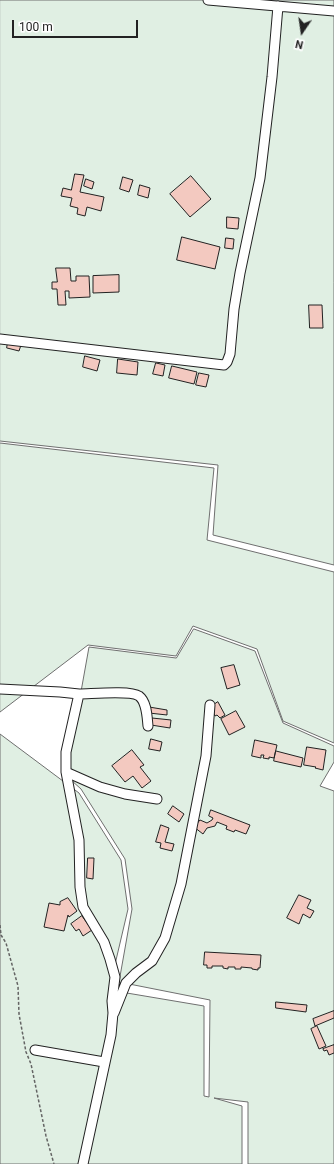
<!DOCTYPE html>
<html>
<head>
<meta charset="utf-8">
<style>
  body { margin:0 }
  #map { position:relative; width:334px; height:1164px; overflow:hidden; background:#fff; font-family:Roboto,sans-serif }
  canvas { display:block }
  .north { position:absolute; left:282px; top:12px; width:40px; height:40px; -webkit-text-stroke:3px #fff; paint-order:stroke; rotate:193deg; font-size:11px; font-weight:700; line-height:16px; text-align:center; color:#222 }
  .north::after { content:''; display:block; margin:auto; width:14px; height:18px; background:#222; clip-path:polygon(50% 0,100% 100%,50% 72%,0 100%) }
  .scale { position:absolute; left:12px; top:20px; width:126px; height:18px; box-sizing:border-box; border:2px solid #222; border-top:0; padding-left:5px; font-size:12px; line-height:14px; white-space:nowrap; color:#222; -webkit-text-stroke:3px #fff; paint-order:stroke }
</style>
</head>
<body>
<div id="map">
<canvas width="334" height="1164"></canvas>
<div class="north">N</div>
<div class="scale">100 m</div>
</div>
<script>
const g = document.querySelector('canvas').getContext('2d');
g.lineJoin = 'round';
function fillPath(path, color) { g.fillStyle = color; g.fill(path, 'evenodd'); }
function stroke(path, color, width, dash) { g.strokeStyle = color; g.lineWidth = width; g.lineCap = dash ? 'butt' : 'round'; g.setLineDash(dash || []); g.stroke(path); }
const green = new Path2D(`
  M 0,0 L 334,0 L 334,565 L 213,535 L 218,465 L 0,441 Z
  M 0,443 L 214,468 L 207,540 L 334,572 L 334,743 L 283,721 L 257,649 L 193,626 L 176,656 L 88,645 L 0,712 Z
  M 194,629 L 255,651 L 283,723 L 334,746 L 334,762 L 320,786 L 334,791 L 334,1164 L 248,1164 L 248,1102 L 214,1098 L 242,1106 L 242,1164 L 0,1164 L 0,734 L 79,793 L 121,860 L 128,909 L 109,990 L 204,1006 L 204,1096 L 209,1097 L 210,1000 L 119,982 L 132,909 L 125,859 L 81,789 L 71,780 L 70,753 L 89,647 L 176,658 Z`);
const building = new Path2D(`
  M 75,174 L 84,175 L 80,192 L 104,197 L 101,211 L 87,207 L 85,216 L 77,214 L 78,208 L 70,206 L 72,198 L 61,196 L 63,188 L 71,190 Z
  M 191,176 L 211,199 L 190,217 L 170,194 Z
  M 123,177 L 133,180 L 129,192 L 120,189 Z
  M 86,179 L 94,182 L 92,189 L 84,186 Z
  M 140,185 L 150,188 L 148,198 L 138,195 Z
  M 227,217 L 239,218 L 238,229 L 227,228 Z
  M 182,237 L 220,247 L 215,269 L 177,260 Z
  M 226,238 L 234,239 L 233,249 L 225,248 Z
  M 56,268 L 70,268 L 71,281 L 76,281 L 76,276 L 89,276 L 90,297 L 69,298 L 69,291 L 65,291 L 66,305 L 58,305 L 57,289 L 52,289 L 52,282 L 57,282 Z
  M 119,275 L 119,292 L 93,293 L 93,276 Z
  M 309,305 L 322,305 L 323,328 L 310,328 Z
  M 8,342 L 21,345 L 19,351 L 7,348 Z
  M 85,356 L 100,360 L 97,371 L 83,367 Z
  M 118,359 L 138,362 L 137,375 L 117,373 Z
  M 156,363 L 165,365 L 163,376 L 153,374 Z
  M 172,366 L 197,372 L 194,384 L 169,378 Z
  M 199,373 L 209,375 L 206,387 L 196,385 Z
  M 234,665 L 240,685 L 227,689 L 221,668 Z
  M 218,702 L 225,715 L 220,718 L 217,715 L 215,716 L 212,710 L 212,706 Z
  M 149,707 L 167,710 L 167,715 L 149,713 Z
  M 236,711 L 245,727 L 229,735 L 221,719 Z
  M 152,718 L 171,720 L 170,728 L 151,725 Z
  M 151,739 L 162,742 L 160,751 L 149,749 Z
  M 255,740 L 277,745 L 274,758 L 269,757 L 269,759 L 263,758 L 264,755 L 261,755 L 261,758 L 252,756 Z
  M 307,747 L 326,750 L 323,770 L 315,768 L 316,767 L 304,765 Z
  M 132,750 L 144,765 L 140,767 L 151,781 L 142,788 L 133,776 L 125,782 L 112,766 Z
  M 276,751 L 303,758 L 301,767 L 274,761 Z
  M 173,806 L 184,814 L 179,822 L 168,814 Z
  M 211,810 L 250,825 L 246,834 L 235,830 L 234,832 L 226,829 L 227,826 L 217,822 L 215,826 L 207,828 L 203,834 L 194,827 L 200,820 L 207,823 L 212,820 L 213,818 L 209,816 Z
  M 161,825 L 169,828 L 165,842 L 174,844 L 172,851 L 160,848 L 161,843 L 156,842 Z
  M 88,858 L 94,858 L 93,879 L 87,878 Z
  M 299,895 L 311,900 L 307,908 L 314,911 L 310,918 L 303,914 L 299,924 L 287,918 Z
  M 68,898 L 77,911 L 69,917 L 68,915 L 64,931 L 44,927 L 49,903 L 60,905 L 60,902 Z
  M 82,916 L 92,930 L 83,936 L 79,929 L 76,931 L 71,924 Z
  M 205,952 L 261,955 L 260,968 L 258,968 L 258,970 L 252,969 L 252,968 L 241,967 L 241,969 L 235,969 L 235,967 L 228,967 L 228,969 L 223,968 L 223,966 L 212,966 L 212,968 L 207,968 L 207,965 L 204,965 Z
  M 276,1002 L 307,1005 L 306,1012 L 276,1008 Z
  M 334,1011 L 334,1018 L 315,1026 L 313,1019 Z
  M 317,1026 L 326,1046 L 319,1049 L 311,1029 Z
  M 334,1045 L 334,1053 L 329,1055 L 327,1050 L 324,1051 L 323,1049 Z`);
const path = new Path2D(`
  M 0,925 L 1,935 L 6,943 L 18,986 L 19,1014 L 26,1052 L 31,1064 L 46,1136 L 54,1164`);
const minor = new Path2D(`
  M 208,0 L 334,11
  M 0,339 L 224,365 L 227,362 L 230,354 L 234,309 L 240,273 L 260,178 L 272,77 L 278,6
  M 0,689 L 60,692 L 79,694 L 66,752 L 66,772 L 79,840 L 80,887 L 83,907 L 104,942 L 110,959 L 115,977 L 112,1001 L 113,1013 L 111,1035 L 83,1164
  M 79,694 C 91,694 130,690 139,696 C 147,702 147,717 148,726
  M 66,772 L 100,787 L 125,794 L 157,799
  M 114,1013 L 126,983 L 136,973 L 152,961 L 165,938 L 181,884 L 206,756 L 210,705
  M 35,1050 L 104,1062`);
fillPath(green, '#e0efe3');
stroke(green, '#6f6f6f', 1);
fillPath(building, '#f3c9c0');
stroke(building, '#222', 1);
stroke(minor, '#222', 11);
stroke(path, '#646464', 1.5, [3, 2]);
stroke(minor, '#fff', 9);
</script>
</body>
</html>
